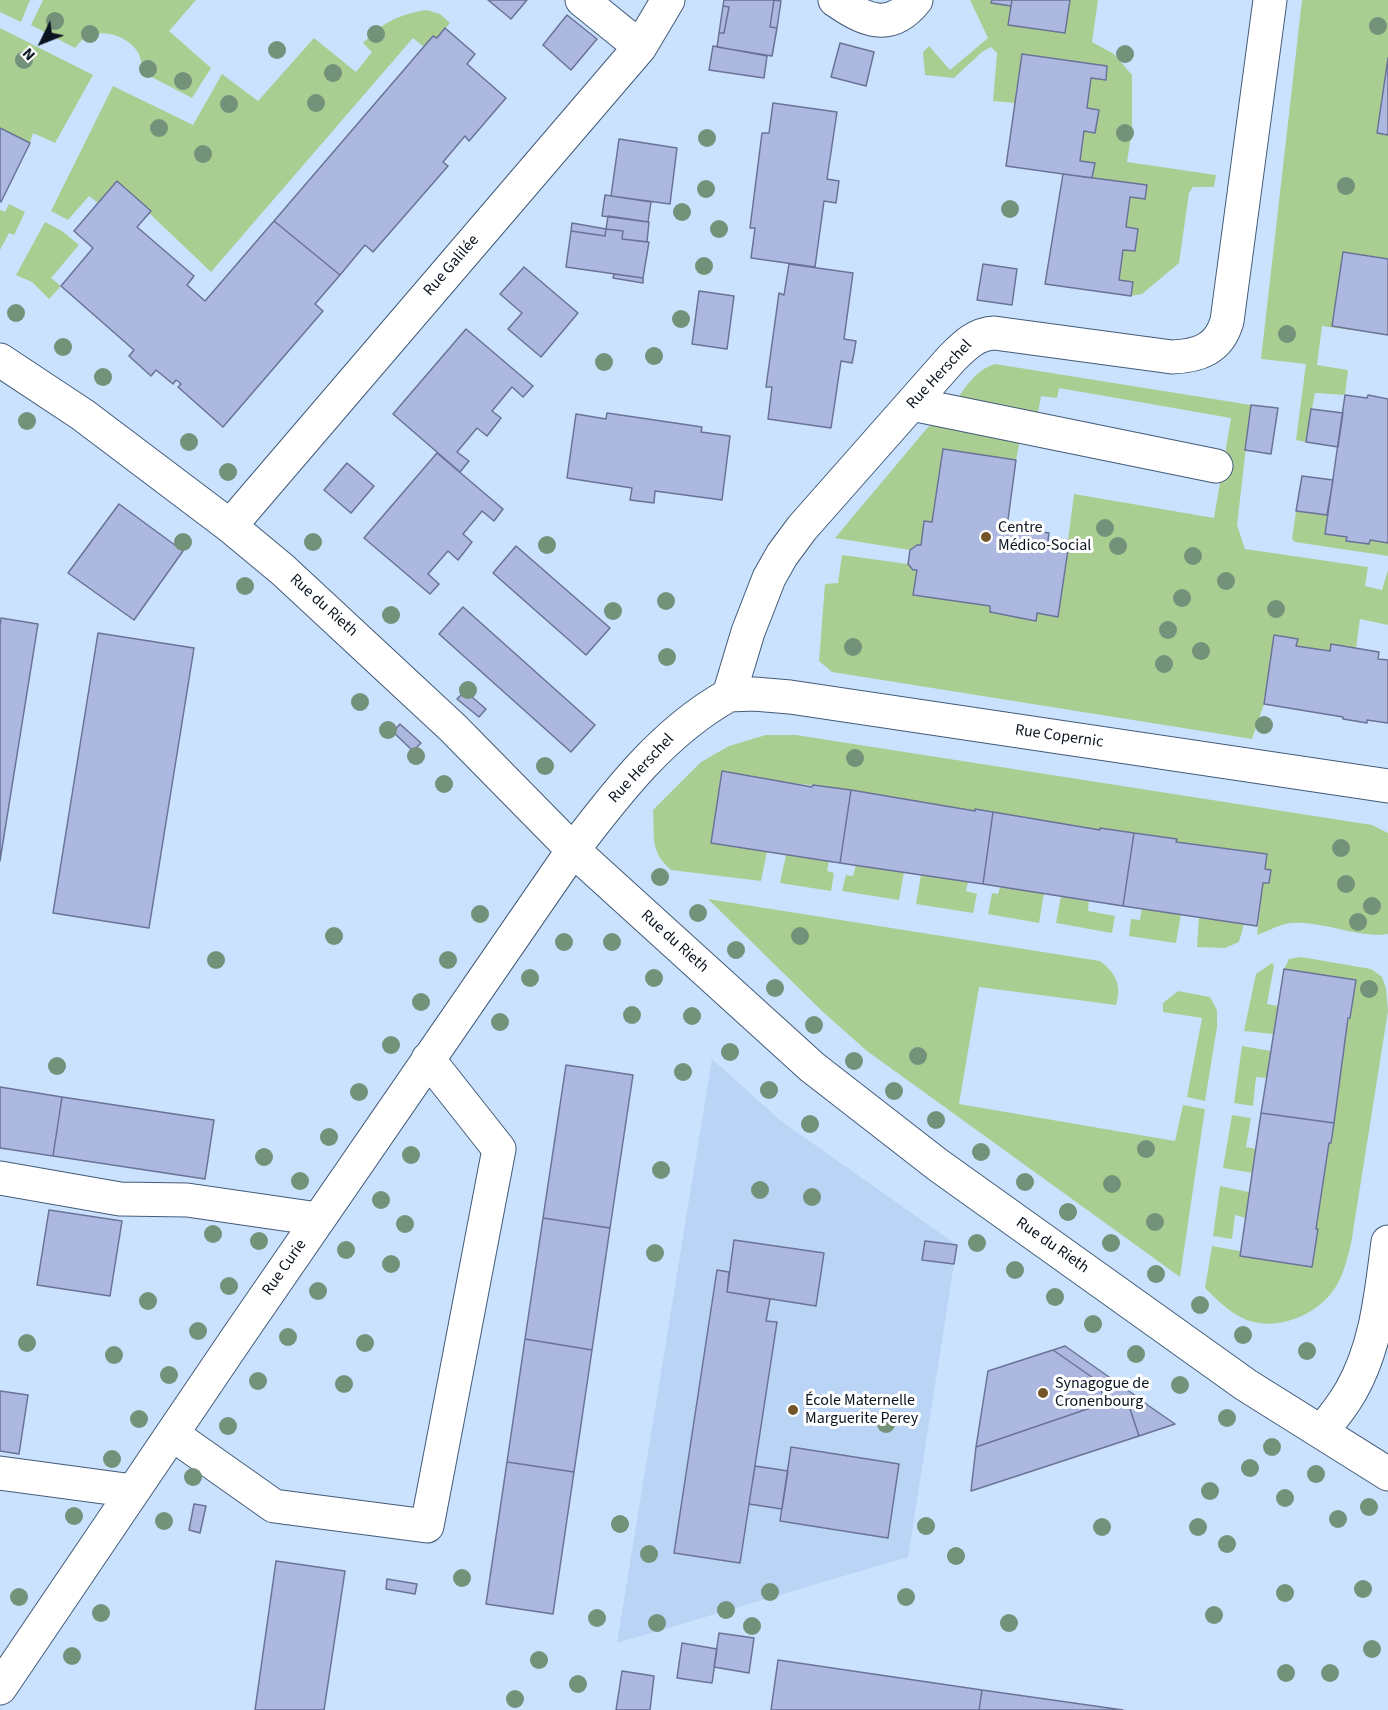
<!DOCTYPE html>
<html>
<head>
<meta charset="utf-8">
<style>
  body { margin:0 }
  #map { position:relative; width:1388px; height:1710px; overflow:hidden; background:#cae2fe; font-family:"Source Sans 3",sans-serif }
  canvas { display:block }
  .north { position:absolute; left:12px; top:12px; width:60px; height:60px; -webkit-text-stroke:4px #fff; paint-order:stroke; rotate:227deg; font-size:16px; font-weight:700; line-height:24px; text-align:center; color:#0a1420 }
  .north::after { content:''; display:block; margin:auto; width:21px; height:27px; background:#0a1420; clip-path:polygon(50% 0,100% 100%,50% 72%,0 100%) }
</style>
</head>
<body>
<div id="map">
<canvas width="1388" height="1710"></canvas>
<div class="north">N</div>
</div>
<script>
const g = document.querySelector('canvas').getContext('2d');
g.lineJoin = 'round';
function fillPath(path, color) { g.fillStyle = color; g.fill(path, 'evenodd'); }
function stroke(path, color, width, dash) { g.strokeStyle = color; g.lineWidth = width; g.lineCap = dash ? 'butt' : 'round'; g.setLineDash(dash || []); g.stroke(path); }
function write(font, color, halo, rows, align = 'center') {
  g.font = font + ' "Source Sans 3",sans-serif'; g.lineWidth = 6; g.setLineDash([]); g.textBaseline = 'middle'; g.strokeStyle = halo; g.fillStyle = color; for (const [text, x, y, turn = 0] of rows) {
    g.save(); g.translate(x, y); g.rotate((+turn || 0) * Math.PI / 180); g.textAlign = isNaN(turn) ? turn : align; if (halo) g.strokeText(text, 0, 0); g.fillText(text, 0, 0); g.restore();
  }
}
const built = new Path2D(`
  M 712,1059 L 781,1121 L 957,1245 L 908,1557 L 617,1643 Z`);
const green = new Path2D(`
  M 0,0 L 30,0 L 21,22 L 0,12 Z
  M 43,0 L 196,0 L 169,31 L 211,68 L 192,98 L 144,73 C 143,67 141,60 139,54 C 129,36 103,27 85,38 C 81,40 78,45 75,48 L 31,25 Z
  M 970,0 L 992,0 L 991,2 L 1011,6 L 1008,25 L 1065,33 L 1070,0 L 1098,0 L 1092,42 L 1114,54 L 1132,75 L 1132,130 L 1127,162 L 1216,175 L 1214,187 L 1193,187 L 1189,193 L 1179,263 L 1142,294 L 1131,296 L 1133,282 L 1119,280 L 1123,250 L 1135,251 L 1138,230 L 1126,227 L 1130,197 L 1145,199 L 1147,185 L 1092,178 L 1095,163 L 1080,161 L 1084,131 L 1095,132 L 1099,110 L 1087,108 L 1091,78 L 1106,80 L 1107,66 L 1022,54 L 1015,103 L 993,101 L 997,53 L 991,47 L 982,52 L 954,78 L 925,75 L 923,52 L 929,46 L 950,70 L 988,38 Z
  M 1302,0 L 1388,0 L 1388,58 L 1377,133 L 1388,135 L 1388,335 L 1322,326 L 1317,365 L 1348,370 L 1345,395 L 1315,393 L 1306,442 L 1296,440 L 1306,364 L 1261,359 Z
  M 427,10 L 440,14 L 450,23 L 437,38 L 424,47 L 413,38 L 211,272 L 149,213 L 151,211 L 117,182 L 98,203 L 89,196 L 68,220 L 51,211 L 113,86 L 193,125 L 222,74 L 258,101 L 314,38 L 356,72 L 372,52 L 363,43 C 382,23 399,14 427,10 Z
  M 0,28 L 93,75 L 55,143 L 33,133 L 30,143 L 0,128 Z
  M 9,204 L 25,212 L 14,235 L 9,233 L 0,250 L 0,210 L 5,212 Z
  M 45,222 L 62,231 L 79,245 L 51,278 L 61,286 L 49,299 L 32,282 L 16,275 Z
  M 995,364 L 1251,405 L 1237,525 L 1245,549 L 1368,567 L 1365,586 L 1382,590 L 1388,570 L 1388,625 L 1360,619 L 1356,648 L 1331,644 L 1330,651 L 1296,646 L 1298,639 L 1274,636 L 1264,704 L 1252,739 L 832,672 L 819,661 L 825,584 L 838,583 L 842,555 L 908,564 L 913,570 L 917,570 L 913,595 L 990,606 L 990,612 L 1036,621 L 1037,613 L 1058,616 L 1074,494 L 1214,518 L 1231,418 L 1059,388 L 1057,398 L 1041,396 L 1037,418 L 956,401 C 967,385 976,370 995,364 Z
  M 934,425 L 1020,440 L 1016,460 L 943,449 L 932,522 L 921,545 L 917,545 L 910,550 L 835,538 L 928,427 Z
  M 1296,511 L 1327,515 L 1325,534 L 1347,537 L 1346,541 L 1370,540 L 1388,543 L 1388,556 L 1295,542 L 1292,539 Z
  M 766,735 L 796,735 L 1372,825 L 1388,833 L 1388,934 C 1361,939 1323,921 1293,923 C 1282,923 1268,931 1257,935 L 1263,883 L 1269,883 L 1271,870 L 1265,869 L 1267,854 L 1176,842 L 1176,839 L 1101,828 L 1100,830 L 1014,817 L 1014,815 L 976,809 L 975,811 L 851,790 L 760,779 L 760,777 L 722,771 L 711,843 L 767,852 L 761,881 L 671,870 C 649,850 655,838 653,810 L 701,762 L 729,746 Z
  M 786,855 L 829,861 L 827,871 L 834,873 L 831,891 L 780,883 Z
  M 856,865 L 904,872 L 899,900 L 842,891 L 846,875 L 853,876 Z
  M 921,875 L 968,882 L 966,891 L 977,894 L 973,913 L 916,904 Z
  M 1000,887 L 1044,893 L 1039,923 L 988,914 L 992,893 L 998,894 Z
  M 1061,896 L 1089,900 L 1088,911 L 1115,916 L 1112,933 L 1056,923 Z
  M 708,899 L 1100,961 C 1116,973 1122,986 1116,1005 L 979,987 L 959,1104 L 1175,1141 L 1183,1105 L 1205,1109 L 1180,1277 L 867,1051 L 823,1012 Z
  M 1142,908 L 1181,914 L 1176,943 L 1129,936 L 1131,919 L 1140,920 Z
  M 1199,917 L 1244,924 L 1239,942 L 1225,948 L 1197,947 Z
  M 1301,957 L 1371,969 L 1382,977 L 1386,988 L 1388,1011 L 1351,1244 C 1347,1259 1344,1274 1335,1288 C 1319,1313 1283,1329 1254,1322 C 1235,1318 1218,1301 1205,1288 L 1212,1246 L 1240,1251 L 1240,1256 L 1312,1267 L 1318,1230 L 1316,1229 L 1329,1143 L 1331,1143 L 1348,1018 L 1350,1018 L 1356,981 L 1284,969 L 1289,959 Z
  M 1272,963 L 1274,966 L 1267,1004 L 1279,1006 L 1274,1034 L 1244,1031 L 1256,974 Z
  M 1178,991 L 1210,997 L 1217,1010 L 1217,1027 L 1205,1101 L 1187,1097 L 1202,1018 L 1163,1012 L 1163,1003 Z
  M 1242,1046 L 1271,1051 L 1267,1078 L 1256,1077 L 1253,1106 L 1234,1103 Z
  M 1232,1115 L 1251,1118 L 1246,1147 L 1256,1149 L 1253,1173 L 1223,1168 Z
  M 1220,1186 L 1249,1192 L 1246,1218 L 1235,1215 L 1232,1239 L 1213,1236 Z`);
const building = new Path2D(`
  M 488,0 L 527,0 L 511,19 Z
  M 724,0 L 774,0 L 770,27 L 777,28 L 772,56 L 717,47 L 719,33 L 724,33 L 729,7 L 723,6 Z
  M 774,0 L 781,1 L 777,28 L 770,27 Z
  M 992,0 L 1012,0 L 1011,6 L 991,3 Z
  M 1012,0 L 1070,0 L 1065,33 L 1008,25 Z
  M 723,6 L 729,7 L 724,33 L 719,33 Z
  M 567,15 L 597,39 L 571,70 L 543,45 Z
  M 445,28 L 475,54 L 467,64 L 506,98 L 469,141 L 465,136 L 443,162 L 448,166 L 373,252 L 365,245 L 340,275 L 274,221 L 433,36 L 437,38 Z
  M 840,43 L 874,52 L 866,86 L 831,77 Z
  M 713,46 L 767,56 L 764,78 L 709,70 Z
  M 1022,54 L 1107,66 L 1106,80 L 1091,78 L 1087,108 L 1099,110 L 1095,133 L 1084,131 L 1080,161 L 1095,163 L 1092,178 L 1006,166 Z
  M 1388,58 L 1388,135 L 1377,133 Z
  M 773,103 L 837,112 L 827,179 L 839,181 L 836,203 L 824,201 L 815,267 L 751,258 L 755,228 L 750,228 L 762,133 L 769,133 Z
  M 0,128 L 30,143 L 1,202 L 0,201 Z
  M 619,139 L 677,148 L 670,204 L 611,196 Z
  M 1063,174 L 1147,185 L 1145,199 L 1130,197 L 1126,227 L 1138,229 L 1135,251 L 1123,250 L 1119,280 L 1133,282 L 1131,296 L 1045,284 Z
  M 117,181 L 151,211 L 137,227 L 194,276 L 187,285 L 205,301 L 274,221 L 340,275 L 315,304 L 323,311 L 223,427 L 178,387 L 181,384 L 179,382 L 176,380 L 173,384 L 156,370 L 151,376 L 129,356 L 134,350 L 61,286 L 93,248 L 74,231 Z
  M 605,195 L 651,202 L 648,222 L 602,216 Z
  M 608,216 L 649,222 L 647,242 L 622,239 L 623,231 L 606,229 Z
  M 572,223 L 606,229 L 605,236 L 571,231 Z
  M 606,229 L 623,231 L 622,239 L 649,242 L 643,278 L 566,267 L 571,231 L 605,236 Z
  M 1343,252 L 1388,259 L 1388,335 L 1332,326 Z
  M 789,264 L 853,273 L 844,339 L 856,341 L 854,353 L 852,363 L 841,361 L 831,428 L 768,419 L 772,387 L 766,387 L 779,293 L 784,295 Z
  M 983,264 L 1017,269 L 1012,305 L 977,300 Z
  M 524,267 L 578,313 L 541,357 L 508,329 L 522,313 L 500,294 Z
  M 614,274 L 643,278 L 643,283 L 613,278 Z
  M 699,291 L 734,296 L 727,349 L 692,344 Z
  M 466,329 L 533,386 L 523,397 L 512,387 L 492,411 L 501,418 L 487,436 L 477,428 L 457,452 L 469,461 L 460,472 L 393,414 Z
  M 1345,395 L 1367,398 L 1368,395 L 1388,399 L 1388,543 L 1370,540 L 1369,544 L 1346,541 L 1347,537 L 1325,534 Z
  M 1251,405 L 1278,408 L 1271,454 L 1245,450 Z
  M 1311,409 L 1343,413 L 1338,447 L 1306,442 Z
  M 607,413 L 702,427 L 701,432 L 730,436 L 722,500 L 655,491 L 654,503 L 630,500 L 632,488 L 567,478 L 576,414 L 606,419 Z
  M 943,449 L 1016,460 L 1007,527 L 1049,533 L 1048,540 L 1069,543 L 1058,617 L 1037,613 L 1036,621 L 990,612 L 990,606 L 913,595 L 917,570 L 913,570 L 908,564 L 910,550 L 917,545 L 921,545 L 924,521 L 932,522 Z
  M 437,453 L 503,509 L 494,521 L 482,511 L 463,534 L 472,542 L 458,560 L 448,551 L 428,574 L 439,584 L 430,594 L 364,538 Z
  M 347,463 L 374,486 L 351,513 L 324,490 Z
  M 1302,476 L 1333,480 L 1327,515 L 1296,511 Z
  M 119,504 L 183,551 L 134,620 L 68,573 Z
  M 516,546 L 610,628 L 586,655 L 493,573 Z
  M 463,607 L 595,725 L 571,752 L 439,634 Z
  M 1,618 L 38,624 L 0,861 L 0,626 Z
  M 98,633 L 194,648 L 149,928 L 53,913 Z
  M 1274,635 L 1298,639 L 1296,646 L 1330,651 L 1331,644 L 1379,652 L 1378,659 L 1388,660 L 1388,723 L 1367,720 L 1367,723 L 1343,719 L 1343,717 L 1264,704 Z
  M 465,691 L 486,709 L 479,717 L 457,699 Z
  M 400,724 L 421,743 L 413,751 L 393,732 Z
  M 722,771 L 812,787 L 813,785 L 851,790 L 840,863 L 711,843 Z
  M 851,790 L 975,811 L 975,809 L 993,812 L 983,884 L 840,863 Z
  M 993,812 L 1100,830 L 1100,828 L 1134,833 L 1123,906 L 983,884 Z
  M 1134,833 L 1177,839 L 1176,842 L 1267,854 L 1265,869 L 1271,870 L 1269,883 L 1263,883 L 1257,926 L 1123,906 Z
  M 1284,969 L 1356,980 L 1350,1018 L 1348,1018 L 1334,1123 L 1261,1113 Z
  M 566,1065 L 633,1075 L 610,1228 L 543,1218 Z
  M 0,1087 L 62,1097 L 53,1156 L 0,1148 Z
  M 62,1097 L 214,1120 L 205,1179 L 53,1156 Z
  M 1261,1113 L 1334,1123 L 1331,1143 L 1329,1143 L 1316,1229 L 1318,1229 L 1312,1267 L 1240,1256 Z
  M 49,1210 L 122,1221 L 110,1296 L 37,1285 Z
  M 543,1218 L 610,1228 L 592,1350 L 525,1339 Z
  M 734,1240 L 824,1253 L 816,1306 L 727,1292 Z
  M 925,1241 L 957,1245 L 954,1264 L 922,1260 Z
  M 717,1270 L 729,1272 L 727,1292 L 770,1299 L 766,1321 L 777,1322 L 740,1563 L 674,1553 Z
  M 525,1339 L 592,1350 L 574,1472 L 507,1462 Z
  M 1065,1346 L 1136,1396 L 1129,1406 L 1139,1436 L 971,1491 L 976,1447 L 1105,1403 L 1099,1382 L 1053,1350 Z
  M 1053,1350 L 1099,1382 L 1105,1403 L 976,1447 L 988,1371 Z
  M 0,1391 L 28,1395 L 19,1454 L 0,1451 Z
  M 1136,1396 L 1149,1406 L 1175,1424 L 1139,1436 L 1129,1406 Z
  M 791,1447 L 899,1464 L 888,1538 L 780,1521 Z
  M 507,1462 L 574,1472 L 553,1614 L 486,1604 Z
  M 755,1466 L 788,1471 L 782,1509 L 749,1504 Z
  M 194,1504 L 206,1506 L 200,1533 L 189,1530 Z
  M 276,1561 L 345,1571 L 324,1710 L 255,1710 Z
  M 387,1579 L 417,1584 L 415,1594 L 386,1589 Z
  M 719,1633 L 754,1638 L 749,1673 L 714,1667 Z
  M 682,1643 L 717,1649 L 712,1683 L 677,1678 Z
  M 778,1660 L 982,1690 L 979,1710 L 771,1710 Z
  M 622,1671 L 654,1676 L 650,1710 L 616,1710 Z
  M 982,1690 L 1123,1710 L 979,1710 Z`);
const minor = new Path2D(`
  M 582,0 L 640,47
  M 835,0 C 864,20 890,33 916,0
  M 0,360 L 83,415 L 230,526 L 283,570 L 453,728 L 573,850 L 812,1067 L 938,1165 L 1246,1385 L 1388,1474
  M 912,404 L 1216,466
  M 230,526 L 640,47 L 668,0
  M 729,695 L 754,694 L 790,697 L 1388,786
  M 0,1178 L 120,1199 L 187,1200 L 318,1219
  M 1321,1432 C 1332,1419 1343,1405 1351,1391 C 1377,1345 1381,1294 1388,1242
  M 172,1434 L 274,1506 L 427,1526 L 499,1149 L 428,1059
  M 0,1473 L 133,1491
  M 0,1688 L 239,1335 L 573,850 C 617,792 664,731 729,695 L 748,632 L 769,578 L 782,555 L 802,528 L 952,358 C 965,345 976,334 994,333 L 1172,357 C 1199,356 1219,349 1227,321 L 1270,0`);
const trees = [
  [55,21],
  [1378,26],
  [90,34],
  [376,34],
  [277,50],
  [1125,54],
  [24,60],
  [148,69],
  [333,73],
  [183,81],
  [316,103],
  [229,104],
  [159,128],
  [1125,133],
  [707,138],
  [203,154],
  [1346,186],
  [706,189],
  [1010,209],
  [682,212],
  [719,229],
  [704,266],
  [16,313],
  [681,319],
  [1287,334],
  [63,347],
  [654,356],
  [604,362],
  [103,377],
  [27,421],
  [189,442],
  [228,472],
  [1105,528],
  [183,542],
  [313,542],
  [547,545],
  [1118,546],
  [1193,556],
  [1226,581],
  [245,586],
  [1182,598],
  [666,601],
  [1276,609],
  [613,611],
  [391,615],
  [1168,630],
  [853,647],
  [1201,651],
  [667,657],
  [1164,664],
  [468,690],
  [360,702],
  [1264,725],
  [388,730],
  [416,756],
  [855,758],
  [545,766],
  [444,784],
  [1341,848],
  [660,877],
  [1346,884],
  [1372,906],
  [698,913],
  [480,914],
  [1358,922],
  [334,936],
  [800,936],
  [564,942],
  [612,942],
  [736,950],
  [216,960],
  [448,960],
  [530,978],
  [654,978],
  [775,988],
  [1369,989],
  [421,1002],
  [632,1015],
  [692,1016],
  [500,1022],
  [814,1025],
  [391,1045],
  [730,1052],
  [918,1056],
  [854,1061],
  [57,1066],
  [683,1072],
  [769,1090],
  [894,1091],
  [359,1092],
  [936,1120],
  [810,1124],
  [329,1137],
  [1146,1149],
  [981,1152],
  [411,1155],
  [264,1157],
  [661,1170],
  [300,1181],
  [1025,1182],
  [1112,1184],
  [760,1190],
  [812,1197],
  [381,1200],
  [1068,1212],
  [1155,1222],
  [405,1224],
  [213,1234],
  [259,1241],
  [977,1243],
  [1111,1243],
  [346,1250],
  [655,1253],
  [391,1264],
  [1015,1270],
  [1156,1274],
  [229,1286],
  [318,1291],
  [1055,1297],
  [148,1301],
  [1200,1305],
  [1093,1324],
  [198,1331],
  [1243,1335],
  [288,1337],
  [27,1343],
  [365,1343],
  [1307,1351],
  [1136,1354],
  [114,1355],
  [169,1375],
  [258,1381],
  [344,1384],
  [1180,1385],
  [1227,1418],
  [139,1419],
  [886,1424],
  [228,1426],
  [1272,1447],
  [112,1459],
  [1250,1468],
  [1316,1474],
  [193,1477],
  [1210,1491],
  [1285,1498],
  [1369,1507],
  [74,1516],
  [1338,1519],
  [164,1521],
  [620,1524],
  [926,1526],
  [1102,1527],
  [1198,1527],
  [1227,1544],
  [649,1554],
  [956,1556],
  [462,1578],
  [1363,1589],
  [770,1592],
  [1285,1593],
  [19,1597],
  [906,1597],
  [726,1610],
  [101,1613],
  [1214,1615],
  [597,1618],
  [657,1623],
  [1009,1623],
  [752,1626],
  [1372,1649],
  [72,1656],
  [539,1660],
  [1286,1673],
  [1330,1673],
  [578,1684],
  [515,1699]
];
const markers = [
  [986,537,6,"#735429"],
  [1043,1393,6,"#735429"],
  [793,1410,6,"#735429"]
];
const streetNames = [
  ["Rue Galilée",452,266,-49],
  ["Rue Herschel",940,375,-47],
  ["Rue du Rieth",323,606,42],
  ["Rue Copernic",1059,737,8],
  ["Rue Herschel",642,769,-47],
  ["Rue du Rieth",674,942,42],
  ["Rue du Rieth",1052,1246,35],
  ["Rue Curie",285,1268,-55]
];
const poiNames = [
  ["Centre",998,528],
  ["Médico-Social",998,546],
  ["Synagogue de",1055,1384],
  ["Cronenbourg",1055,1402],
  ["École Maternelle",805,1401],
  ["Marguerite Perey",805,1419]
];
fillPath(built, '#b9d4f5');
fillPath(green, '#aace92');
fillPath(building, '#adb8e0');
stroke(building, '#6a7397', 1.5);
stroke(minor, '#425b79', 35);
stroke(minor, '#fff', 33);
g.fillStyle = '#74917a';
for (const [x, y] of trees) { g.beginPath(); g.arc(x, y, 9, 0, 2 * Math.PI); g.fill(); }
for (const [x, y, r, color] of markers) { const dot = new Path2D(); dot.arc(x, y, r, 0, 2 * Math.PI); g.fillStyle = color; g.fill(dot); stroke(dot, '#fff', 2); }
write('16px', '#0a1420', '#fff', streetNames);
write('16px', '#0a1420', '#fff', poiNames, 'left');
</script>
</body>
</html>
